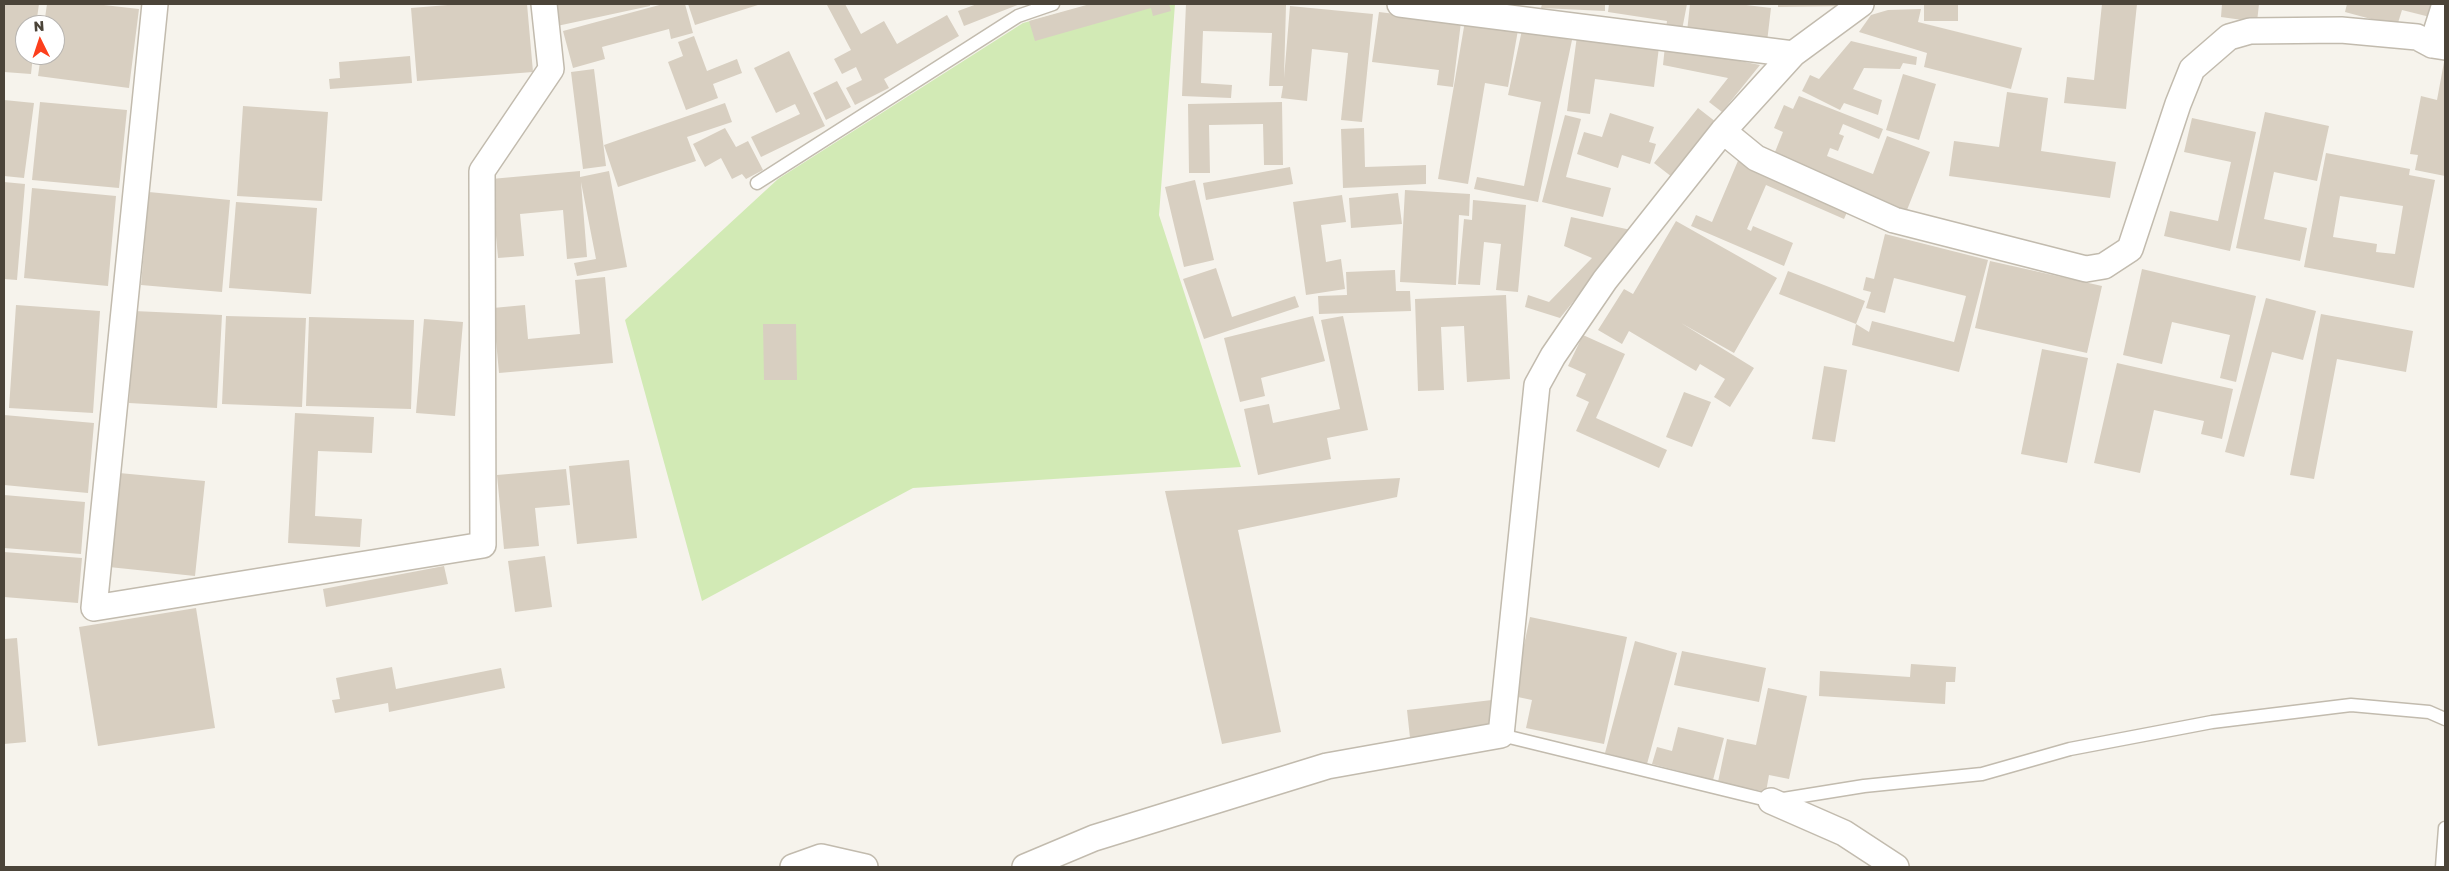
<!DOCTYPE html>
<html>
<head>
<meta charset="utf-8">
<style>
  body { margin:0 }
  #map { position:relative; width:2449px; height:871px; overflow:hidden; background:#f6f3ec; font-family:"Golos Text",sans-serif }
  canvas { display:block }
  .frame { position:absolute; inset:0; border:5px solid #4b4439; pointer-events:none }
  .north { position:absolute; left:15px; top:15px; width:50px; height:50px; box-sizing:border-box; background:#fff; border:1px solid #b7b4b0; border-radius:50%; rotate:356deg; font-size:14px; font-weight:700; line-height:20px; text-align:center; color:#4b4439 }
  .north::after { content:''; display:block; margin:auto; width:18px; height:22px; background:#fc3f1d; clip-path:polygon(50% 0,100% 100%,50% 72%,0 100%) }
</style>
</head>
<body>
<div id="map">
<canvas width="2449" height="871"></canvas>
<div class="frame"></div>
<div class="north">N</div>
</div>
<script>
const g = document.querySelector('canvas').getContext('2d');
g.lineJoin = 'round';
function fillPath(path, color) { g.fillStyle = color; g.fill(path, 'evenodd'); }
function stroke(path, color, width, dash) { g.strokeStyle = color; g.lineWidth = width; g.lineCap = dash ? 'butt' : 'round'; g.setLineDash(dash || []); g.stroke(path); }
const green = new Path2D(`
  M 1093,4 L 1175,4 L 1159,215 L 1241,467 L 913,488 L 702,601 L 625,320 L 778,179 L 1023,23 Z`);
const building = new Path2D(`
  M 4,4 L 39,4 L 36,25 L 25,25 L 25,55 L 33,55 L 31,74 L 4,72 Z
  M 47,4 L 95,4 L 139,9 L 129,88 L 38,76 L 41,55 L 55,55 L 55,25 L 44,25 Z
  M 460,4 L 527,4 L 533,72 L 417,81 L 411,8 Z
  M 553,4 L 650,4 L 650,6 L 557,26 Z
  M 663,4 L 685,4 L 693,33 L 671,39 L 669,29 L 602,47 L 605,59 L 573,68 L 563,31 Z
  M 688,4 L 761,4 L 695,25 Z
  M 830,4 L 845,4 L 861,34 L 884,21 L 897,44 L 947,15 L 959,36 L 884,79 L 889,88 L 855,105 L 846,88 L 862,80 L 856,67 L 842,74 L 834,59 L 851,50 L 827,5 Z
  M 977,4 L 1020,4 L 964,26 L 958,11 Z
  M 1090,4 L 1169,4 L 1171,11 L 1153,16 L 1151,8 L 1035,41 L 1029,21 Z
  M 1186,4 L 1286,5 L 1284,78 L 1290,6 L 1373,14 L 1362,122 L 1341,120 L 1348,53 L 1312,49 L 1307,101 L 1281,98 L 1283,86 L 1269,86 L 1272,33 L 1203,31 L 1201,83 L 1232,85 L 1231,98 L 1182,96 Z
  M 1542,4 L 1605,4 L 1605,11 L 1541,8 Z
  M 1609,4 L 1687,4 L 1682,30 L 1666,28 L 1667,21 L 1608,12 Z
  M 1690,4 L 1738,4 L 1771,8 L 1767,42 L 1687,32 Z
  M 1778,4 L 1859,4 L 1857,6 L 1778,7 Z
  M 1924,4 L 1958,4 L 1958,21 L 1924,21 Z
  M 2102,4 L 2137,4 L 2126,109 L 2064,103 L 2067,77 L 2094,80 Z
  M 2222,4 L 2259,4 L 2257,22 L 2221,17 Z
  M 2347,4 L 2437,4 L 2434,18 L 2402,10 L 2397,26 L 2345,12 Z
  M 1921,9 L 1918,22 L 2022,48 L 2011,89 L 1924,67 L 1927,53 L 1859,32 L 1871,15 L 1888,10 Z
  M 1379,12 L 1461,22 L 1453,87 L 1437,85 L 1439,70 L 1372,62 Z
  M 1465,21 L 1518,30 L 1508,87 L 1485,83 L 1468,184 L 1438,179 Z
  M 1522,30 L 1572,40 L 1538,202 L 1474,189 L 1477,177 L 1524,186 L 1541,102 L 1508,95 Z
  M 694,36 L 707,71 L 737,59 L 742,73 L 713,84 L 718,98 L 686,110 L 668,62 L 683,56 L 678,42 Z
  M 1577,36 L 1659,47 L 1654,87 L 1595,79 L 1590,114 L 1567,111 Z
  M 1851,41 L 1917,57 L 1916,65 L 1903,63 L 1900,69 L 1864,68 L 1853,89 L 1882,100 L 1878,115 L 1844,103 L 1840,110 L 1802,91 L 1810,75 L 1819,79 Z
  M 1665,46 L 1760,65 L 1722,112 L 1709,102 L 1728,78 L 1663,65 Z
  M 789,51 L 825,126 L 761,157 L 751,137 L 800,114 L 795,104 L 776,113 L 754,68 Z
  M 410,56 L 412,83 L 330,89 L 329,79 L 340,78 L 339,62 Z
  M 2444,62 L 2445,62 L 2445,176 L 2415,170 L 2418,155 L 2410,154 L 2421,96 L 2437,100 Z
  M 594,69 L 606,166 L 583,169 L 571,72 Z
  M 1903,74 L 1936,84 L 1919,140 L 1886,130 Z
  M 837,81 L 851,107 L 826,120 L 813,93 Z
  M 2007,92 L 2048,98 L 2041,151 L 2116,162 L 2110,198 L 1949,176 L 1954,141 L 1999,147 Z
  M 1799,96 L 1883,129 L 1879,139 L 1843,124 L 1839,134 L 1844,136 L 1838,151 L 1830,148 L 1827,156 L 1873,174 L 1887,136 L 1930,152 L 1905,215 L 1771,162 L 1783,132 L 1774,128 L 1784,105 L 1793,109 Z
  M 4,100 L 34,103 L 24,178 L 4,176 Z
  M 40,102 L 127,110 L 119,188 L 32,180 Z
  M 1282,102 L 1283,165 L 1264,165 L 1263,124 L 1209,125 L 1210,173 L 1189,173 L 1188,104 Z
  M 725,103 L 732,122 L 687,137 L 696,161 L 618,187 L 604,145 Z
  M 243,106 L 328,112 L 322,201 L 237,196 Z
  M 1698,108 L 1716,122 L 1672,177 L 1654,163 Z
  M 2265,112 L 2329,126 L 2317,181 L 2274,172 L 2264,219 L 2307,228 L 2300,261 L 2236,248 Z
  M 1610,113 L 1654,127 L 1649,142 L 1656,144 L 1650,164 L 1622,155 L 1618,168 L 1577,154 L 1584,132 L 1602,137 Z
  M 1565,115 L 1581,119 L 1566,177 L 1611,188 L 1603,217 L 1542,202 Z
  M 2192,118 L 2256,132 L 2230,251 L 2164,236 L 2170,211 L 2218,221 L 2231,162 L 2184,152 Z
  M 725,128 L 736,147 L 748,141 L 763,170 L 746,179 L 742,174 L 732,179 L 721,158 L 705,167 L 693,144 Z
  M 1364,128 L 1365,167 L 1426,165 L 1426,184 L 1343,188 L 1341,129 Z
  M 2326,153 L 2410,169 L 2409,175 L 2435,180 L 2414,288 L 2304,267 ZM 2340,196 L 2403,206 L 2395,254 L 2376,252 L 2377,244 L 2333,237 Z
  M 1740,156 L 1851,203 L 1844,219 L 1766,185 L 1747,229 L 1751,231 L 1753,226 L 1793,243 L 1784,266 L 1691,226 L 1696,215 L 1712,222 Z
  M 1290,167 L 1293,184 L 1206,200 L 1203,183 Z
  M 580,171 L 580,177 L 609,171 L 627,267 L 577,276 L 574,263 L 596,259 L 581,182 L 587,257 L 567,259 L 563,210 L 520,214 L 524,256 L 498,258 L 491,179 Z
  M 1195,180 L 1214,260 L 1184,267 L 1165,187 Z
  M 4,182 L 25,184 L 17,280 L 4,279 Z
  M 32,188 L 116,196 L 108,286 L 24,278 Z
  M 1405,190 L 1470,194 L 1469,216 L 1459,215 L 1456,285 L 1400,282 Z
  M 149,192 L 230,200 L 222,292 L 141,285 Z
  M 1398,193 L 1402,224 L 1351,228 L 1349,198 Z
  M 1342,195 L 1346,222 L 1321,225 L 1326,262 L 1341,259 L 1345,289 L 1306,295 L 1293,202 Z
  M 1473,200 L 1526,205 L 1518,292 L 1496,290 L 1501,244 L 1484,242 L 1480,285 L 1458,284 L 1464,219 L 1472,220 Z
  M 236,202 L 317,208 L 311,294 L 229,288 Z
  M 1571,217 L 1631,230 L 1560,318 L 1525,307 L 1528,295 L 1549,302 L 1592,258 L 1564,246 Z
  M 1676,221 L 1777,278 L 1734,353 L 1681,323 L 1754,368 L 1730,407 L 1714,397 L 1725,379 L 1700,364 L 1696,371 L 1629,331 L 1622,344 L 1598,330 L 1624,289 L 1633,294 Z
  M 1885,234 L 1988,260 L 1959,372 L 1852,345 L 1856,324 L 1869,332 L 1872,321 L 1954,342 L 1966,296 L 1894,278 L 1885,313 L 1866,308 L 1871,292 L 1863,290 L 1866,277 L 1874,279 Z
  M 1990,261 L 2102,286 L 2087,353 L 1975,328 Z
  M 1216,268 L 1232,317 L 1295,296 L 1299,307 L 1204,339 L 1183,279 Z
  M 2142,269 L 2256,296 L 2236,382 L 2220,378 L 2230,335 L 2172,322 L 2162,364 L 2123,355 Z
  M 1395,270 L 1396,291 L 1410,291 L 1411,311 L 1319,314 L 1318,296 L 1347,295 L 1346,272 Z
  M 1788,271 L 1865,301 L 1856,324 L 1779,294 Z
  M 605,277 L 613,363 L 499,373 L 493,308 L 525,305 L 528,339 L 580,334 L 575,280 Z
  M 1506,295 L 1510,379 L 1467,382 L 1464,326 L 1441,327 L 1444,390 L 1418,391 L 1415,299 Z
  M 2266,298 L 2316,311 L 2303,360 L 2272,352 L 2244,457 L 2225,452 Z
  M 16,305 L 100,311 L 93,413 L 9,408 Z
  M 134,311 L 222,315 L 217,408 L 129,403 Z
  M 2321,314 L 2413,331 L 2406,372 L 2337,359 L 2314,479 L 2290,475 Z
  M 226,316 L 306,318 L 302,407 L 222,404 Z
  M 1313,316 L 1325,361 L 1261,378 L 1265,396 L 1240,402 L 1224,338 Z
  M 1343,316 L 1368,430 L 1327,438 L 1331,459 L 1258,475 L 1244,409 L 1269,404 L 1273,423 L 1340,409 L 1321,320 Z
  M 309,317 L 414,320 L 411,409 L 306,406 Z
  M 424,319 L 463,322 L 455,416 L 416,413 Z
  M 763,324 L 796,324 L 797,380 L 764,380 Z
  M 1583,335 L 1625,354 L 1596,418 L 1667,450 L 1659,468 L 1576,431 L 1589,402 L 1576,396 L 1586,374 L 1568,366 Z
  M 2042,349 L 2088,358 L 2067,463 L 2021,454 Z
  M 2117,363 L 2233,389 L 2222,439 L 2201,434 L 2204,421 L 2154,410 L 2140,473 L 2094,463 Z
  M 1824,366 L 1847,370 L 1835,442 L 1812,439 Z
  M 1684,392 L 1711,402 L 1692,447 L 1666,437 Z
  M 295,413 L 374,417 L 372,453 L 318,451 L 315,516 L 362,519 L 360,547 L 288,543 Z
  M 4,415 L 94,423 L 88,493 L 4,485 Z
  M 629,460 L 637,538 L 577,544 L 569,466 Z
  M 566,469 L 570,505 L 535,508 L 539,546 L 504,549 L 497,475 Z
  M 119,473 L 205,481 L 195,576 L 109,567 Z
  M 1400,478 L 1397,497 L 1238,530 L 1281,732 L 1222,744 L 1165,491 Z
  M 4,495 L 85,502 L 81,554 L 4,548 Z
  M 4,552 L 82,558 L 78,603 L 4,597 Z
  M 545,556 L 552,607 L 515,612 L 508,561 Z
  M 444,566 L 448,584 L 326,607 L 323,589 Z
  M 196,608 L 215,728 L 98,746 L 79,627 Z
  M 1530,617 L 1627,637 L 1604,744 L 1526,728 L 1532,700 L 1513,696 Z
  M 17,638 L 26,742 L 4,744 L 4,639 Z
  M 1635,641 L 1677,653 L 1647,764 L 1605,753 Z
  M 1682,651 L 1766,668 L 1759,702 L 1674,685 Z
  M 1911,664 L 1956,667 L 1955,682 L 1946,682 L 1945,704 L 1819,696 L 1820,671 L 1910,677 Z
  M 392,667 L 396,689 L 501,668 L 505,688 L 389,712 L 388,703 L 335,713 L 332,700 L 340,699 L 336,678 Z
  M 1768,688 L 1807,696 L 1789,779 L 1769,775 L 1766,792 L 1718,782 L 1727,739 L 1756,745 Z
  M 1492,700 L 1495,729 L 1410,738 L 1407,710 Z
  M 1678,727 L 1724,738 L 1713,780 L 1652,764 L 1657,747 L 1672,751 Z`);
const service = new Path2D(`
  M 757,183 L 1018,16 L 1053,4
  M 1501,735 L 1771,801 L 1864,786 L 1982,774 L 2070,749 L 2212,722 L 2351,705 L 2429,712 L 2445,719
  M 2442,867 L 2445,828`);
const minor = new Path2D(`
  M 155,4 L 94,608 L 483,545 L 482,171 L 551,69 L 544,4
  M 1400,4 L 1793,54
  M 2432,45 L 2445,4
  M 1723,131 L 1756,158 L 1894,220 L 2086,269 L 2104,266 L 2130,249 L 2178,104 L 2192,69 L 2229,37 L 2250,31 L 2341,30 L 2417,37 L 2432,45 L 2445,47
  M 1771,801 L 1844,833 L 1896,867
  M 793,867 L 821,857 L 865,867
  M 1025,867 L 1094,838 L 1327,766 L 1501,735 L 1537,385 L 1553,356 L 1605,280 L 1723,131 L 1793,54 L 1861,4`);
fillPath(green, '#d2eab5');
fillPath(building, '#d8cfc1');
stroke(service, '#c2bbae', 15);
stroke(minor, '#c2bbae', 28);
stroke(service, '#fff', 12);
stroke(minor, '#fff', 25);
</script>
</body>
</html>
